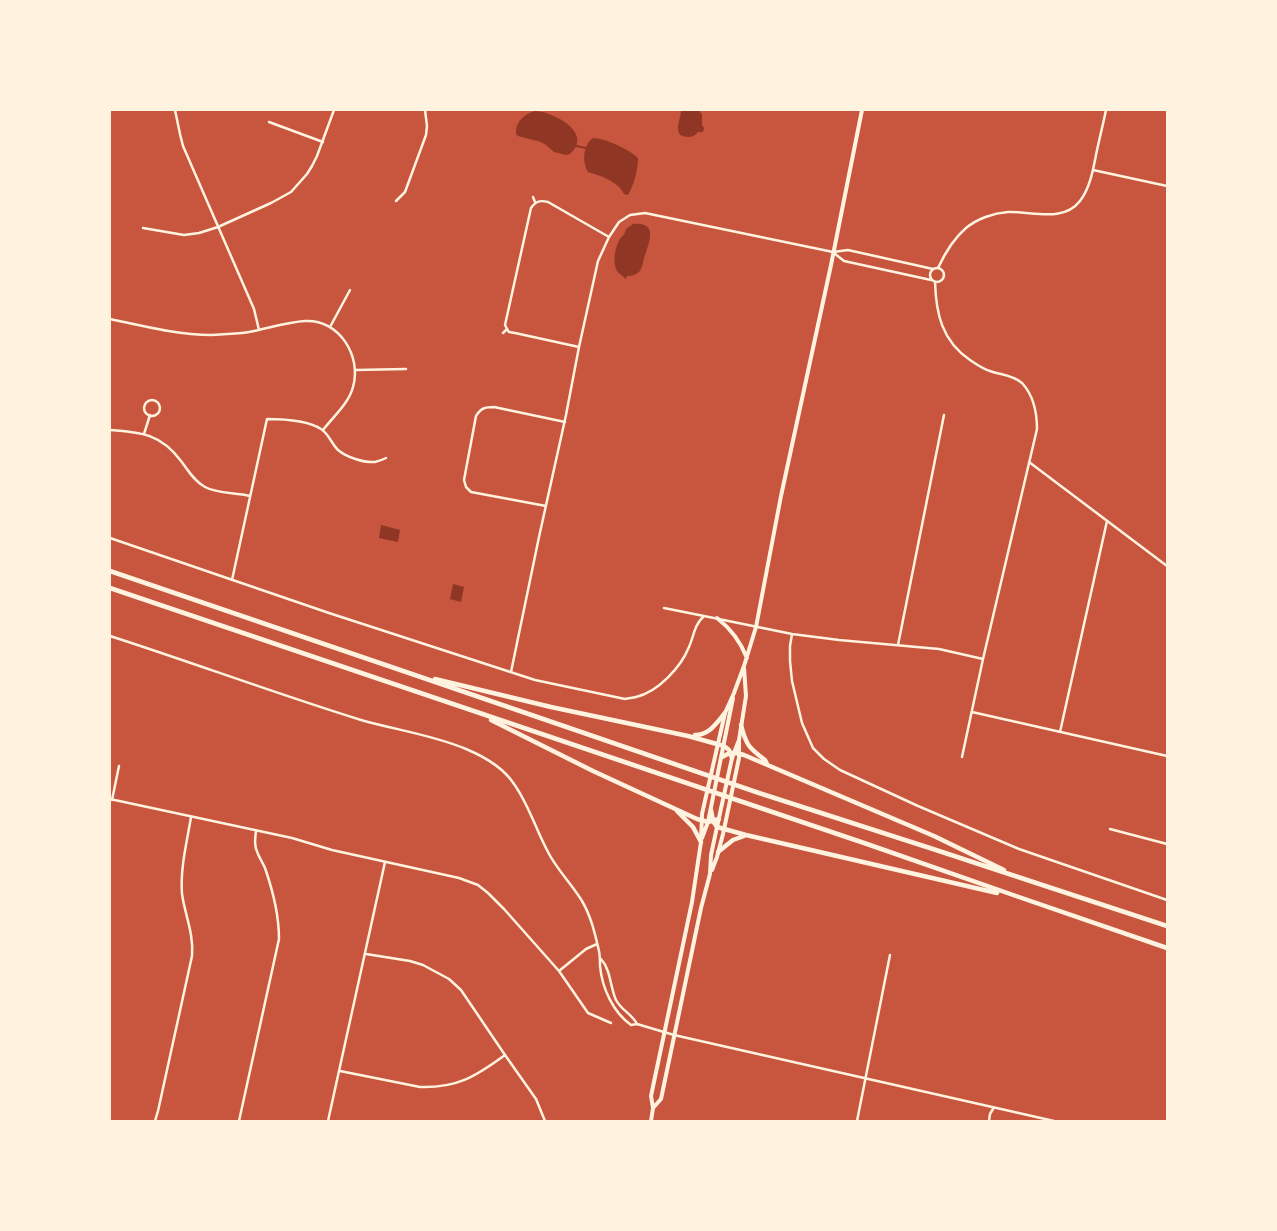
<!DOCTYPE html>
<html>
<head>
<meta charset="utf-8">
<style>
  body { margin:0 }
  #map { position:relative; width:1277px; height:1231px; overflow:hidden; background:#c8553d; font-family:Spectral,serif }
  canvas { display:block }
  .frame { position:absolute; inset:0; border:111px solid #fff3e0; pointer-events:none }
</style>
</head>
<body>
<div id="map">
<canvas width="1277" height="1231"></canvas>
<div class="frame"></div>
</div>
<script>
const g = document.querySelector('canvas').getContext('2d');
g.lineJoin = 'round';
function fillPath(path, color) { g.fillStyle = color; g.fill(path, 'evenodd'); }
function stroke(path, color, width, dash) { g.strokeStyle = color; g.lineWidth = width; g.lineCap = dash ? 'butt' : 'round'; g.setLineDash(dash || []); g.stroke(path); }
const water = new Path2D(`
  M 681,110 L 699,110 L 702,115 L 702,125 L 704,128 L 703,132 L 698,132 C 694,138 687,138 680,135 C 675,127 681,119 681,110 Z
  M 535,111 C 554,112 594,133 570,154 L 566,155 L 554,152 L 546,145 L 541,142 L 518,136 L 516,134 C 515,122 524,114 535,111 Z
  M 593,138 C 605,138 630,150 638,158 C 638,170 634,185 628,195 L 624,194 C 618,181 601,176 588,172 C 582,161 583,145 593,138 Z
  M 633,224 C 659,221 649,243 644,258 C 643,262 642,269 639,272 C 636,275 631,276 627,276 L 626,279 C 623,276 619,274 617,271 C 612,262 615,247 620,239 C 623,235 625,234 626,229 Z
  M 381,525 L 400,530 L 398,542 L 379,538 Z
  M 453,584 L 464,587 L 461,602 L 450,599 Z`);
const stream = new Path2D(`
  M 576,146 L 586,148`);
const minor = new Path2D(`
  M 175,110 L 180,134 L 183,146 L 254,309 L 259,330
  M 269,122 L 323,142
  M 1093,170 L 1167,186
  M 533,197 L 535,202
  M 396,201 L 405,192 L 426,135 L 427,126 L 425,110
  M 143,228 L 184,235 L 199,233 L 218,227 L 271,203 L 291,192 L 307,174 L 312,166 L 317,156 L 334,110
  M 834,253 L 844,261 L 931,280
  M930 275a7 7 0 1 1 14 0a7 7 0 1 1-14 0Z
  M 938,268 C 945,253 953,239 966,228 C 977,219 993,213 1008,212 C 1032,211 1063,223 1080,201 C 1090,188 1093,170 1096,155 C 1099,140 1103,125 1106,110
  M 935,282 C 936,314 942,341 970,360 C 976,364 983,369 990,371 C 1001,375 1013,375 1022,383 C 1034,396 1037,412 1037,429 L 983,659 L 962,757
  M 110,319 C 143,326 177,335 211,335 C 224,334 237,334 249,332 C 267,329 286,322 305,321 C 339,319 362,356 353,387 C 349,403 333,417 323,430
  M 330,327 L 350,290
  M 507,329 L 505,325 L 531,208 C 536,201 540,200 548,202 L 609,237
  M 507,329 L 509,332 L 515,333 L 579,347
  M 503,333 L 507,329
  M 356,370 L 406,369
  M144 408a8 8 0 1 1 16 0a8 8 0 1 1-16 0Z
  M 110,430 C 141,432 161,434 181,461 C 188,470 194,481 205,487 C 218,494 235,492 250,496
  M 144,434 L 150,415
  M 1029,462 L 1167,566
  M 546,506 L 471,492 L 466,487 L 464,480 L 476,416 C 481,408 485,407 494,407 L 565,422
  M 110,538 L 329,613 L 535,680 L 625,699 C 629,698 633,698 636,697 C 658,692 681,667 689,647 C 694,636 694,625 704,616 L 792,634 L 839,640 L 939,649 L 983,659
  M 232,580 L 267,419 C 282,419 307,420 321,429 C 329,434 331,443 338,450 C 346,457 364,463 375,462 C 379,461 382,460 386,458
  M 664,608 L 704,616
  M 792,634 L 790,646 L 790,661 L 792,681 L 802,723 L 813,748 L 824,759 L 840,770 L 918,806 L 1019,849 L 1167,900
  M 110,636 C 194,663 277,694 361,720 C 396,730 433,735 466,749 C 485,757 503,767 514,784 C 529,805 536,830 548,852 C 557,870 572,884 582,901 C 591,916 595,934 599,951 C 600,956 600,961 600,966 C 602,988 613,1012 631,1025 L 637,1024 L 674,1035 L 1054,1121
  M 898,645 L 944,415
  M 511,672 L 539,537 L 566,415 L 579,347 L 598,261 L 609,237 L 619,222 L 630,215 L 645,213 L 833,252 L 848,250 L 933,269
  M 972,712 L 1167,756
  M 1060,732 L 1107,521
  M 110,799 L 292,838 L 332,850 L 459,878 L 478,885 L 488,893 L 504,909 L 559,971 L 588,1013 L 611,1023
  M 112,800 L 119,766
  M 1110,829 L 1167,844
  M 366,954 L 410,961 L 423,965 L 449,979 L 461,990 L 505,1055 L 536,1099 L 545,1121
  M 601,959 C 611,970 610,987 616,1000 C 622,1011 632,1014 637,1024
  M 559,971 L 586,949 L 597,944
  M 340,1071 L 420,1087 C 457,1088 475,1077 505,1055
  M 155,1121 L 158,1111 L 192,956 C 194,934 185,915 182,894 C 180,868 187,842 191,817
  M 239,1121 L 279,939 C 279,915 273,891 265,868 C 263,863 260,859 258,854 C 254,847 255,839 256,831
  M 328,1121 L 385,862
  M 857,1121 L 890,955
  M 989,1121 L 990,1114 L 993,1109`);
const primary = new Path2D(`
  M 717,618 C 730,628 741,643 747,658
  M 702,838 L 708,822 L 733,698
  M 712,870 L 717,857 L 723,834 L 739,758 L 739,740 L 746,696 L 744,668
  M 653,1108 L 661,1099 L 701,908 L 710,874 L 711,855 L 717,827 L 732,758 L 739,740
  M 651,1121 L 653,1108 L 651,1096 L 692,902 L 701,842 L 702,814 L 725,713 L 734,693 L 744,666 L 756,627 L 781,496 L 831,265 L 862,110`);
const motorway = new Path2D(`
  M 110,571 L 409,673 L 759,793 L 936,850 L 1167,926
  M 110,588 L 867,844 L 1016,896 L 1167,948
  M 435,679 L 551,707 L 688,736 L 724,746 L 729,750 L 732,758
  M 491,720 L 593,771 L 697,819 L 708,822 L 719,819
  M 741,725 C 746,745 749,748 765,760 L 767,764
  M 695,735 C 709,735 716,724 725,713
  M 722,757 C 730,752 735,752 744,755 L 934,836 L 1004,870
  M 711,810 L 713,821 L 717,827 L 746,835 L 997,893
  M 677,811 L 693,827 L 701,842
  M 718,852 L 733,840 L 744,836`);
fillPath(water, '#8f3625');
stroke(stream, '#8f3625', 2);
stroke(minor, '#fff3e0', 2.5);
stroke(primary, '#fff3e0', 4);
stroke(motorway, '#fff3e0', 4.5);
</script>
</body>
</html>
